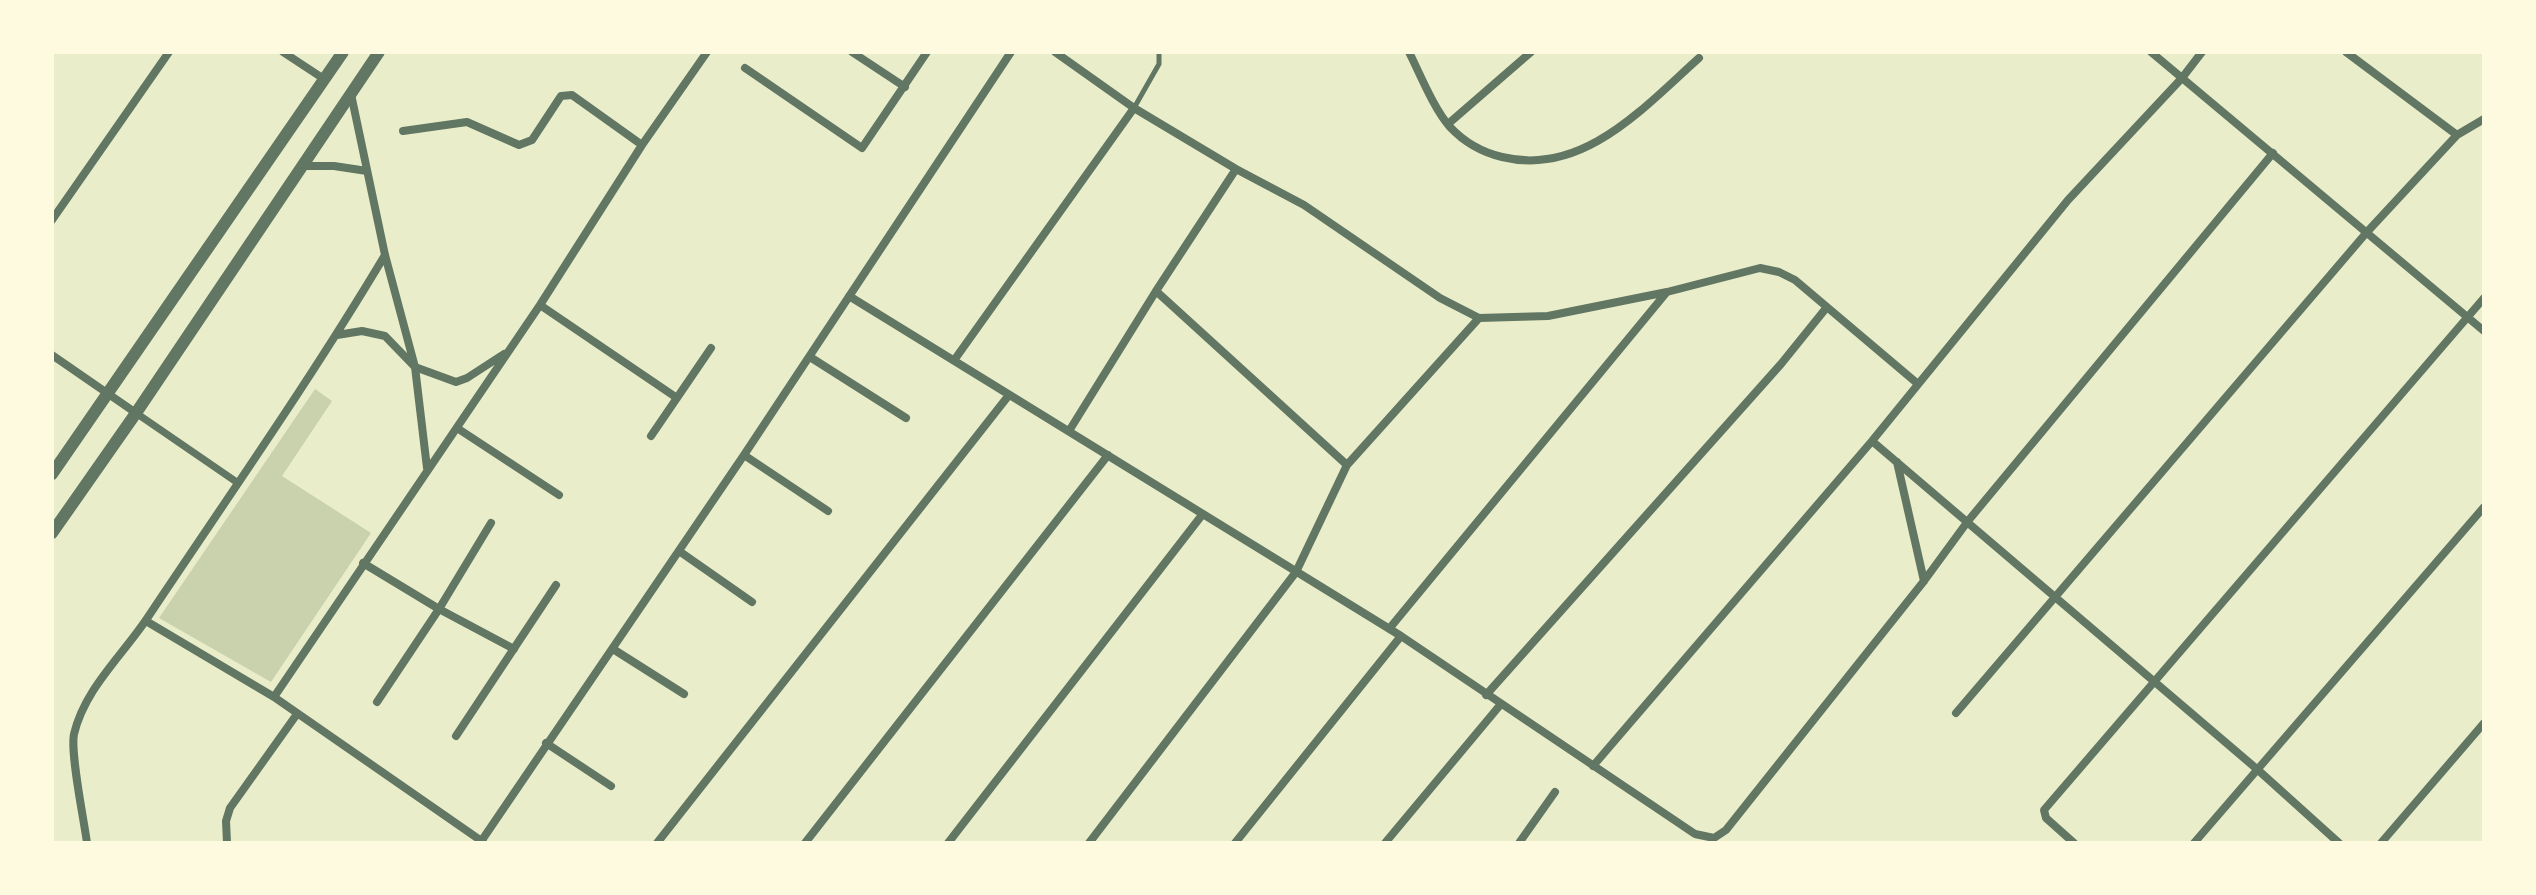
<!DOCTYPE html>
<html>
<head>
<meta charset="utf-8">
<style>
  body { margin:0 }
  #map { position:relative; width:2536px; height:895px; overflow:hidden; background:#e9edc9; font-family:"Space Grotesk",sans-serif }
  canvas { display:block }
  .frame { position:absolute; inset:0; border:54px solid #fefae0; pointer-events:none }
</style>
</head>
<body>
<div id="map">
<canvas width="2536" height="895"></canvas>
<div class="frame"></div>
</div>
<script>
const g = document.querySelector('canvas').getContext('2d');
g.lineJoin = 'round';
function fillPath(path, color) { g.fillStyle = color; g.fill(path, 'evenodd'); }
function stroke(path, color, width, dash) { g.strokeStyle = color; g.lineWidth = width; g.lineCap = dash ? 'butt' : 'round'; g.setLineDash(dash || []); g.stroke(path); }
const green = new Path2D(`
  M 315,389 L 332,401 L 282,476 L 371,533 L 271,682 L 159,618 Z`);
const service = new Path2D(`
  M 1134,108 L 1159,64 L 1159,52`);
const pedestrian = new Path2D(`
  M 136,413 L 238,483`);
const minor = new Path2D(`
  M 283,52 L 324,79
  M 852,52 L 905,87
  M 1055,52 L 1134,108 L 1236,169 L 1304,205 L 1440,298 L 1479,318 L 1548,316 L 1667,292 L 1760,268 L 1779,272 L 1795,280 L 1918,384
  M 1409,52 C 1420,74 1434,109 1450,127 C 1465,143 1481,152 1502,157 C 1583,177 1644,107 1699,58
  M 2151,52 L 2484,331
  M 2346,52 L 2457,135
  M 745,68 L 862,148 L 927,52
  M 351,94 L 385,255 L 415,367 L 427,468
  M 1448,124 L 1531,52
  M 403,131 L 467,122 L 519,145 L 532,140 L 561,96 L 572,95 L 642,145
  M 303,166 L 334,166 L 367,171
  M 52,220 L 169,52
  M 1156,291 L 1347,465
  M 849,296 L 1401,636 L 1695,834 L 1714,838 L 1726,830 L 1924,581 L 1968,521 L 2273,153
  M 540,305 L 677,398
  M 337,335 L 362,331 L 385,336 L 415,367 L 456,382 L 467,378 L 504,354
  M 52,355 L 136,413
  M 810,357 L 906,418
  M 955,359 L 1134,108
  M 457,428 L 559,495
  M 1069,431 L 1156,291 L 1236,169
  M 651,436 L 711,348
  M 1872,441 L 2258,770 L 2339,843
  M 744,455 L 828,511
  M 1897,462 L 1924,581
  M 679,551 L 752,602
  M 363,563 L 439,609 L 514,649
  M 146,621 L 274,697 L 483,842
  M 1389,629 L 1666,293
  M 613,649 L 684,694
  M 1486,695 L 1781,364 L 1827,307
  M 274,697 L 540,305 L 642,145 L 707,52
  M 377,702 L 439,609 L 491,523
  M 1956,713 L 2367,232 L 2457,135 L 2484,119
  M 456,736 L 556,585
  M 546,743 L 611,786
  M 1593,766 L 1872,441 L 2068,200 L 2182,78 L 2202,52
  M 87,843 C 84,820 70,753 74,734 C 85,688 123,655 148,617 C 228,497 311,379 385,255
  M 227,843 L 226,821 L 230,808 L 297,714
  M 480,843 L 744,455 L 1011,52
  M 657,843 L 1009,395
  M 805,843 L 1108,455
  M 948,843 L 1202,515
  M 1089,843 L 1296,572 L 1347,465 L 1479,318
  M 1235,843 L 1401,636
  M 1385,843 L 1501,704
  M 1519,843 L 1555,792
  M 2074,843 L 2046,818 L 2044,810 L 2484,298
  M 2194,843 L 2484,507
  M 2381,843 L 2484,723`);
const tertiary = new Path2D(`
  M 52,474 L 343,52
  M 52,533 L 136,413 L 379,52`);
fillPath(green, '#cad2ad');
stroke(service, '#617663', 5);
stroke(pedestrian, '#617663', 7);
stroke(minor, '#617663', 8);
stroke(tertiary, '#617663', 12);
</script>
</body>
</html>
